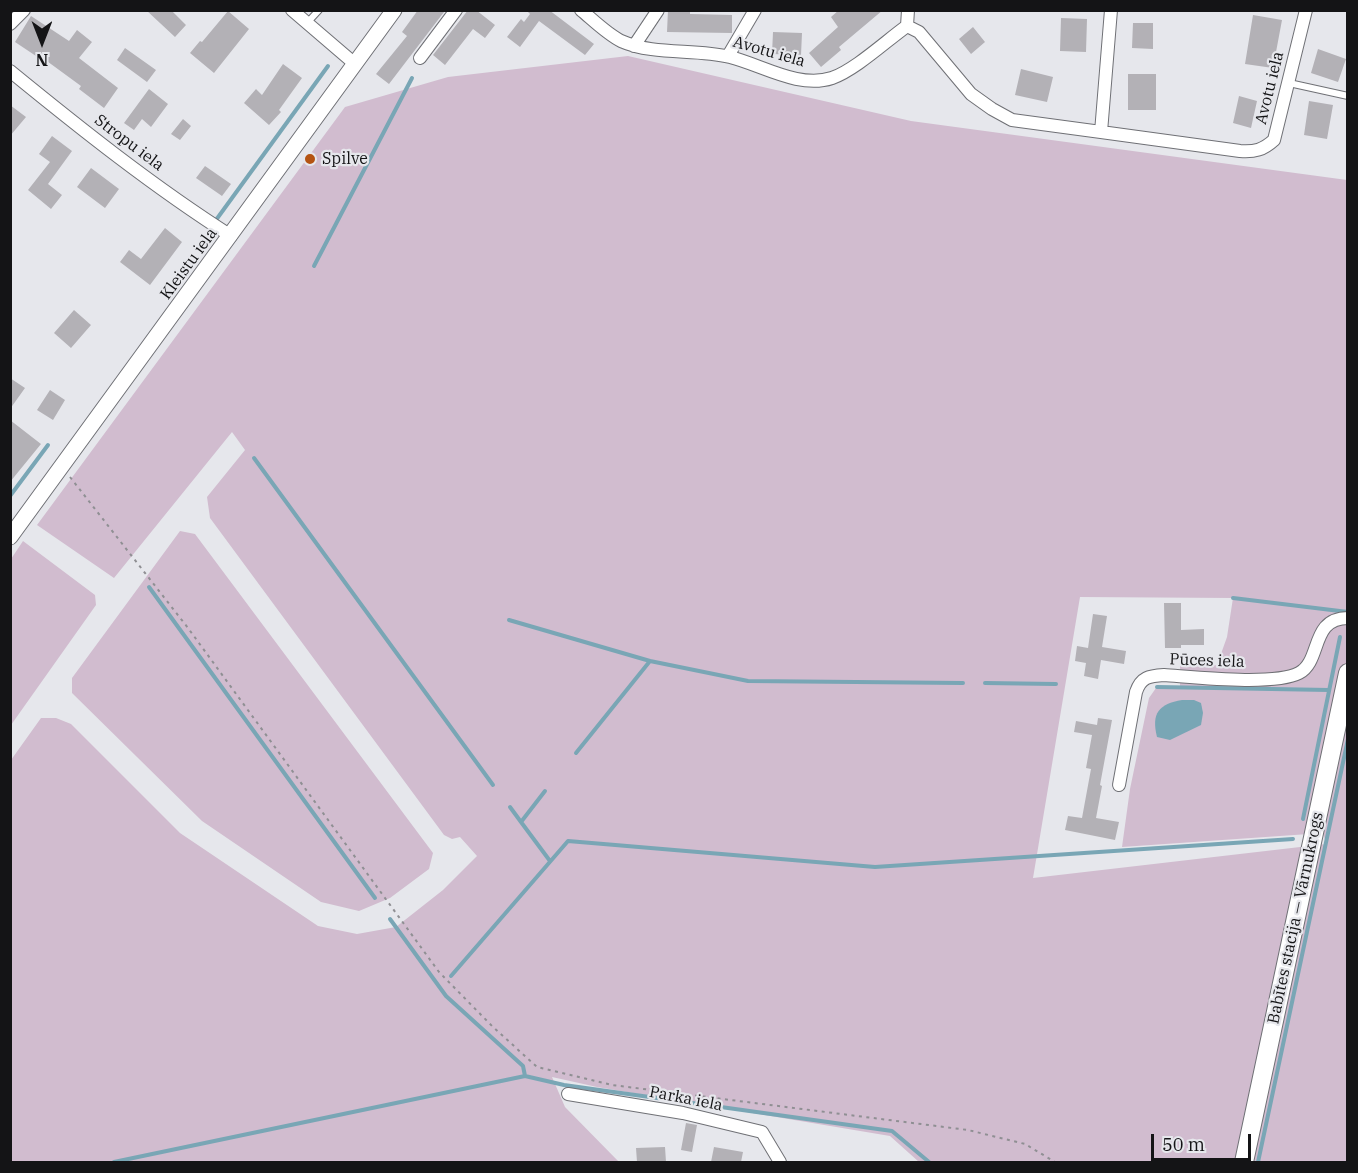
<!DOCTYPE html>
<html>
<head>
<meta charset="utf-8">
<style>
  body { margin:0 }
  #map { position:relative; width:1358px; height:1173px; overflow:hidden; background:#e6e7ec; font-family:"IBM Plex Serif",serif }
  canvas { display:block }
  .frame { position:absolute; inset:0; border:12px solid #141416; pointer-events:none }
  .north { position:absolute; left:12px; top:12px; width:60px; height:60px; -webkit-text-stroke:4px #e6e7ec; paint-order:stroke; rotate:180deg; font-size:16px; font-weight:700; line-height:24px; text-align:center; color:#141416 }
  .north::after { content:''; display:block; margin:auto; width:21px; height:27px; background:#141416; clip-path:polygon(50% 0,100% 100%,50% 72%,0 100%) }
  .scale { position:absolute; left:1151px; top:1134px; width:100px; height:27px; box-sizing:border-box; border:3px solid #141416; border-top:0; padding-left:8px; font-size:18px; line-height:21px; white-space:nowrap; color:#141416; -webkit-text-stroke:4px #e6e7ec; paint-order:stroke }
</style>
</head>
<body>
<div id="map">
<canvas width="1358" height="1173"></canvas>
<div class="frame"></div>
<div class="north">N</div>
<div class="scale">50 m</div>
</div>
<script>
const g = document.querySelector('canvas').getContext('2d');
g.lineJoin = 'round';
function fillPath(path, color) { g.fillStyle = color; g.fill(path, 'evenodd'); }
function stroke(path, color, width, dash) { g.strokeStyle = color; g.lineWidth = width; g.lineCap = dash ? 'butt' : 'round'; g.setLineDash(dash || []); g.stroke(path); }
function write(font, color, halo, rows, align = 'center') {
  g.font = font + ' "IBM Plex Serif",serif'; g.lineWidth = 4.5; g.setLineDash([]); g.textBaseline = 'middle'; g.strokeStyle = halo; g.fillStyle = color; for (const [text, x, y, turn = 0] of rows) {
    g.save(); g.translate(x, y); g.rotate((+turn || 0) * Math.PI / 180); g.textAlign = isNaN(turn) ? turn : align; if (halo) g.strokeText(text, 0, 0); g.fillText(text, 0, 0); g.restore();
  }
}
const green = new Path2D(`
  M 628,56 L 911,121 L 1347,180 L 1347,1162 L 919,1162 L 890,1136 L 597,1087 L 552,1077 L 565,1107 L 619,1162 L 11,1162 L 11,760 L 41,718 L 56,718 L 71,724 L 180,833 L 318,926 L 357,934 L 396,927 L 443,890 L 477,856 L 460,837 L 452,839 L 444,835 L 210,518 L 207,497 L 245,450 L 232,432 L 114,578 L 37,525 L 345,107 L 448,77 ZM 1080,597 L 1233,598 L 1227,637 L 1217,665 L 1180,665 L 1180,689 L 1156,688 L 1149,698 L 1130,789 L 1122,847 L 1323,833 L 1326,844 L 1033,878 Z
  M 180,531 L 195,534 L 433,853 L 429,869 L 390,898 L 359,911 L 321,902 L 202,821 L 72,693 L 72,678 Z
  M 23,541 L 95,595 L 96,605 L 11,725 L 11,559 Z`);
const water = new Path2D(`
  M 1182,700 L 1194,700 L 1201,703 L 1203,713 L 1201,725 L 1170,740 L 1157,737 C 1151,713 1159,704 1182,700 Z`);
const stream = new Path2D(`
  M 216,220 L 328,66
  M 314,266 L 412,78
  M 254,458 L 493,785
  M 10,496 L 48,445
  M 149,587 L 375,898
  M 1233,598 L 1348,612
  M 509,620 L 650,661
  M 985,683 L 1056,684
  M 1157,687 L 1329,690
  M 576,753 L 650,661 L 748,681 L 963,683
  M 545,791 L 521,822 L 550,861
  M 510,807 L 521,822
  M 1303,819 L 1340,637
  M 390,919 L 446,996 L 523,1066 L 525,1076
  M 451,976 L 568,841 L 875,867 L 1293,839
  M 114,1162 L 525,1076 L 564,1085 L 892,1131 L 929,1162
  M 1258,1162 L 1348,739`);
const building = new Path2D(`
  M 146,10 L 171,10 L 186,25 L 175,37 Z
  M 418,10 L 444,12 L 389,84 L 376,74 L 407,36 L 402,32 Z
  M 468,10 L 476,10 L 495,25 L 485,38 L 473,29 L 445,65 L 433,55 Z
  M 526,10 L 549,10 L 594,44 L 585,55 L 539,21 L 520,47 L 507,37 L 521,19 L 524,22 L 530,14 Z
  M 668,10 L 690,10 L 690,14 L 732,15 L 732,33 L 667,32 Z
  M 839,10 L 883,10 L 839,47 L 841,50 L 821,67 L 809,53 L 838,27 L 831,17 Z
  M 228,11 L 249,29 L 214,73 L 190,53 L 200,41 L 202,42 Z
  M 1253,15 L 1282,20 L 1273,68 L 1245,64 Z
  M 31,16 L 69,41 L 77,30 L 92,42 L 79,58 L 118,88 L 104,108 L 79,89 L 81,86 L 40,56 L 39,58 L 15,42 Z
  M 1061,18 L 1087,19 L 1086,52 L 1060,51 Z
  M 1133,23 L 1153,23 L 1153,49 L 1132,48 Z
  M 973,27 L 985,42 L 971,54 L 959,39 Z
  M 773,32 L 802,33 L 801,55 L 772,54 Z
  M 125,48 L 156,70 L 147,82 L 117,60 Z
  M 1318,49 L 1346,59 L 1338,82 L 1311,73 Z
  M 283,64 L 302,78 L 279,110 L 281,112 L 269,125 L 244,103 L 256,89 L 262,95 Z
  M 1021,69 L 1053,77 L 1047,102 L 1015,95 Z
  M 1128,74 L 1156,74 L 1156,110 L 1128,110 Z
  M 149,89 L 168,104 L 151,127 L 142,119 L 134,130 L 124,123 Z
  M 1239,96 L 1257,101 L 1251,128 L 1233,123 Z
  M 1309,101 L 1333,105 L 1327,139 L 1304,135 Z
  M 10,105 L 26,117 L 10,136 Z
  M 183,119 L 191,126 L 180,140 L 171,134 Z
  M 52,136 L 72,151 L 48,184 L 62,195 L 51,209 L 28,190 L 50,162 L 39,154 Z
  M 205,166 L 231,184 L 222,196 L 196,178 Z
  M 91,168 L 119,189 L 105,208 L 77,187 Z
  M 165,228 L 182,242 L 150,285 L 120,262 L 129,250 L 141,259 Z
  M 74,310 L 91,325 L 71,348 L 54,333 Z
  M 10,378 L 25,388 L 10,409 Z
  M 50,390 L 65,400 L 53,420 L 37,410 Z
  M 10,420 L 41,444 L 10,482 Z
  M 1164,603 L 1181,603 L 1181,630 L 1204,629 L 1204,645 L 1181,645 L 1181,648 L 1165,648 Z
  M 1093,614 L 1107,616 L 1102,647 L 1126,651 L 1124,664 L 1101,660 L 1098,679 L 1084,676 L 1086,663 L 1075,661 L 1077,646 L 1088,648 Z
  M 1098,718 L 1112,720 L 1100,785 L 1102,786 L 1096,818 L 1119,822 L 1115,840 L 1065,830 L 1068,816 L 1082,818 L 1091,769 L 1086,768 L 1092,735 L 1074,732 L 1076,721 L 1097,725 Z
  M 686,1123 L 697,1125 L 692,1152 L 681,1150 Z
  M 665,1147 L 666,1162 L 637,1162 L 636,1148 Z
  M 714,1147 L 743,1152 L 741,1162 L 711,1162 Z`);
const path = new Path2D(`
  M 70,477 L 188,628 L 439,972 L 492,1026 L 537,1067 L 612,1085 L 968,1130 L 1025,1144 L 1055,1162`);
const service = new Path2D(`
  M 307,23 L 319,10
  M 1289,83 L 1348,96`);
const minor = new Path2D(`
  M 292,10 L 355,64
  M 581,10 C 593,20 607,34 621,41 C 655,56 695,48 730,57 C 762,65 799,89 832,78 C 855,70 886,41 907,26 L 908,10
  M 10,24 L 24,10
  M 907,26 L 919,32 L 971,94 L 992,109 L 1012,120 L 1101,132 L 1111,10
  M 634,46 L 658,10
  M 728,56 L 755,10
  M 420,58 L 456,10
  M 10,71 C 81,129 154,187 231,236
  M 1101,132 L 1240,151 C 1255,152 1263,150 1274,140 L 1306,10
  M 1119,785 L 1136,692 C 1141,677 1149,676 1164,675 C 1194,677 1274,686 1299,673 C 1322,661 1310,618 1348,618
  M 568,1094 L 683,1113 L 762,1132 L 780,1162`);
const tertiary = new Path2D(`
  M 10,537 L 394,10`);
const secondary = new Path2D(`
  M 1244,1162 L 1348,673`);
const markers = [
  [310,159,6,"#b45312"]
];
const streetNames = [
  ["Avotu iela",769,52,16],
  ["Avotu iela",1270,88,-76],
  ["Stropu iela",129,143,37],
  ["Kleistu iela",189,264,-54],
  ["Pūces iela",1207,661,2],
  ["Babītes stacija — Vārnukrogs",1296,918,-78],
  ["Parka iela",686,1099,11]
];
const poiNames = [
  ["Spilve",322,159]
];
fillPath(green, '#d1bccf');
fillPath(water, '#79a6b5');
stroke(stream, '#79a6b5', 4);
fillPath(building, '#b3b1b6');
stroke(service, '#6f7075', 8);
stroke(minor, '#6f7075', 14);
stroke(tertiary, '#6f7075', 17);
stroke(secondary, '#6f7075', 20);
stroke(path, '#8f8f93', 2, [3, 4.5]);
stroke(service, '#fff', 6);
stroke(minor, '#fff', 12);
stroke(tertiary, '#fff', 15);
stroke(secondary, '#fff', 18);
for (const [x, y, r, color] of markers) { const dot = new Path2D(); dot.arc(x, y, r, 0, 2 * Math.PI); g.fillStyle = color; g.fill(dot); stroke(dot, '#e6e7ec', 2); }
write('16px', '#141416', '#e6e7ec', streetNames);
write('16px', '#141416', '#e6e7ec', poiNames, 'left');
</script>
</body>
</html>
